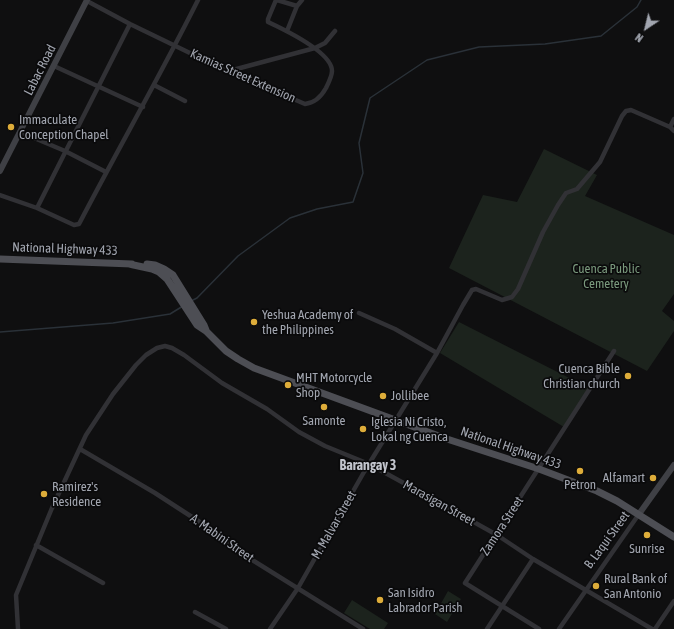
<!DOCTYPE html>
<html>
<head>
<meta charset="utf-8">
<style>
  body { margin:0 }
  #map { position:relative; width:674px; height:629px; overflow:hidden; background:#0f0f10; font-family:"Asap Condensed",sans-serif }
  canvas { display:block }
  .north { position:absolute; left:626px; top:8px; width:40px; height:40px; -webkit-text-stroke:3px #0a0a0b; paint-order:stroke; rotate:215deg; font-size:11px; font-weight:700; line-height:16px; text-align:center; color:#a2a6b0 }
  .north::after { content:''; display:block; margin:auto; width:14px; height:18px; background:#a2a6b0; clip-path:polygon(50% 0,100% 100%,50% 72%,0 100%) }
</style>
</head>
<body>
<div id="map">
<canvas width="674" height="629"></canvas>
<div class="north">N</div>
</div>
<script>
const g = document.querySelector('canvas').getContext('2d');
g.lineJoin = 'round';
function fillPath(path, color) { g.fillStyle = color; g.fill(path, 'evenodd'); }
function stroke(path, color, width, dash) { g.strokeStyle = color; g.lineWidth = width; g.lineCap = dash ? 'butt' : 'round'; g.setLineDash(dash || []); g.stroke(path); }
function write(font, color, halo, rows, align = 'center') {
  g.font = font + ' "Asap Condensed",sans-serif'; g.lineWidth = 3.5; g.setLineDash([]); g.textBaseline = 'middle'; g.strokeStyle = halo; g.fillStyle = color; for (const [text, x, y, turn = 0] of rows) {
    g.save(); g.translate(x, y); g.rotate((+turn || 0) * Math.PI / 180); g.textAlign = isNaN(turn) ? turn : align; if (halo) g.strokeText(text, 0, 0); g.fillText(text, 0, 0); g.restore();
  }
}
const green = new Path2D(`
  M 544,149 L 597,175 L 585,196 L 674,235 L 674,294 L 662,311 L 674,321 L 674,331 L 647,371 L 449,268 L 483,195 L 517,202 Z
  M 459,322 L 589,388 L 564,427 L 440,353 Z
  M 448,591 L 461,599 L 447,622 L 435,614 Z
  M 352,600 L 388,623 L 384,629 L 370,629 L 344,613 Z`);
const stream = new Path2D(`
  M 191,301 L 197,298 L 238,256 L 290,218 L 317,209 L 353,202 L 363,173 L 359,143 L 370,98 L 427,60 L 479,47 L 545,44 L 601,36 L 637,7 L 641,0
  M 0,332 L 113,323 L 170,314 L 183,306`);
const street = new Path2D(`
  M 277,0 L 297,6 L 302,0
  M 87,1 L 130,24 L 223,69 L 305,104 C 315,103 321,97 326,88 C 328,84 332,75 332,71 C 332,52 283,29 268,22 L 268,19 L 276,0
  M 287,31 L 297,6
  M 54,66 L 143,107
  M 229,71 L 315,48 L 325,43 L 335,31
  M 154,85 L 185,101
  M 670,127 L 674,131
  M 20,132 L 65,151 L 106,172
  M 0,195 L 37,208 L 74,225 L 79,224 C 118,149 160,76 198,0
  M 37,208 L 130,24
  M 359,313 L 395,329 L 437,353
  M 80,449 L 155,493 L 209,528 L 233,548 L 363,629
  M 36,545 L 103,583
  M 195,612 L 226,629
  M 18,629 L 16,595 L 52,508 L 86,435 L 113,394 L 136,365 L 146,355 L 157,348 L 165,346 L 172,348 L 184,355 L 222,383 L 267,409 L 299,432 L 325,446 L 369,464 L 420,492 L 497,535 L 533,559 L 652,629
  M 270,629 L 298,588 L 364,472 L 437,353 L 463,305 L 472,290 L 476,289 L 502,300 L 512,297 L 518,289 L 536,248 L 543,232 L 558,205 L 566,193 L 577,189 L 600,162 L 622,116 L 626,111 L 631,110 L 670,127 L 674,119
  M 487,629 L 533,559
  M 539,629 L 465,583 L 614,351
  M 559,629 L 639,514
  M 655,629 L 674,601`);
const secondary = new Path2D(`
  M 0,171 L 87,0
  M 639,514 L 674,465`);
const primary = new Path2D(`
  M 0,259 L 132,264
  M 129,264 L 152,269 L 159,272 L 167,279 L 197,325 L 206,331 L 226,351 L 238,359 L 254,368 L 447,439 L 539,469 L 597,491 L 617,501 L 674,537
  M 147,264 L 155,265 L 164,269 L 173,275 L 204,325 L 206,330`);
const markers = [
  [11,127,4,"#dead3a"],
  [254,322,4,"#dead3a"],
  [628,376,4,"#dead3a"],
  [288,385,4,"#dead3a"],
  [383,396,4,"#dead3a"],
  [324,407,4,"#dead3a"],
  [363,429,4,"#dead3a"],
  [580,471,4,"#dead3a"],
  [653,478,4,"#dead3a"],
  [44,494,4,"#dead3a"],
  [647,535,4,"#dead3a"],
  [596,586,4,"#dead3a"],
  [380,600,4,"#dead3a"]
];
const streetNames = [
  ["Labac Road",40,70,-63],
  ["Kamias Street Extension",243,76,24],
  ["National Highway 433",65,249,2],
  ["National Highway 433",511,448,19],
  ["Marasigan Street",439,503,29],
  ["M. Malvar Street",334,525,-60],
  ["Zamora Street",502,526,-57],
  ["A. Mabini Street",222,538,35],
  ["B. Laqui Street",607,540,-54]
];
const poiNames = [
  ["Immaculate",19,120],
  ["Conception Chapel",19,135],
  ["Yeshua Academy of",262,315],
  ["the Philippines",262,330],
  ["Cuenca Bible",620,369,"right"],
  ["Christian church",620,384,"right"],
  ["MHT Motorcycle",296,378],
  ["Shop",296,393],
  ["Jollibee",391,396],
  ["Samonte",324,421,"center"],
  ["Iglesia Ni Cristo,",371,422],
  ["Lokal ng Cuenca",371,437],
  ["Alfamart",645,478,"right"],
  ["Petron",580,485,"center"],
  ["Ramirez's",52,487],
  ["Residence",52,502],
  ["Sunrise",647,549,"center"],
  ["Rural Bank of",604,579],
  ["San Antonio",604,594],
  ["San Isidro",388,593],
  ["Labrador Parish",388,608]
];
const parkNames = [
  ["Cuenca Public",606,269],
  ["Cemetery",606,284]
];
const neighbourhoodNames = [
  ["Barangay 3",368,466]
];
fillPath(green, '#1c231d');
stroke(stream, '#2a3138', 1.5);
stroke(street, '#313135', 4.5);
stroke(secondary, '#3f4045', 6);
stroke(primary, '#4d4e54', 7);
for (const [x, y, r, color] of markers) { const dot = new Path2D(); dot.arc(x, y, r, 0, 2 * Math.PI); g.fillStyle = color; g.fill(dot); stroke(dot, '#0a0a0b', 1.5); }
write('13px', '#a2a6b0', '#0a0a0b', streetNames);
write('13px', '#a2a6b0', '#0a0a0b', poiNames, 'left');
write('13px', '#7a997d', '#0a0a0b', parkNames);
write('bold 14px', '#c2c5cd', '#0a0a0b', neighbourhoodNames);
</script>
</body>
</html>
